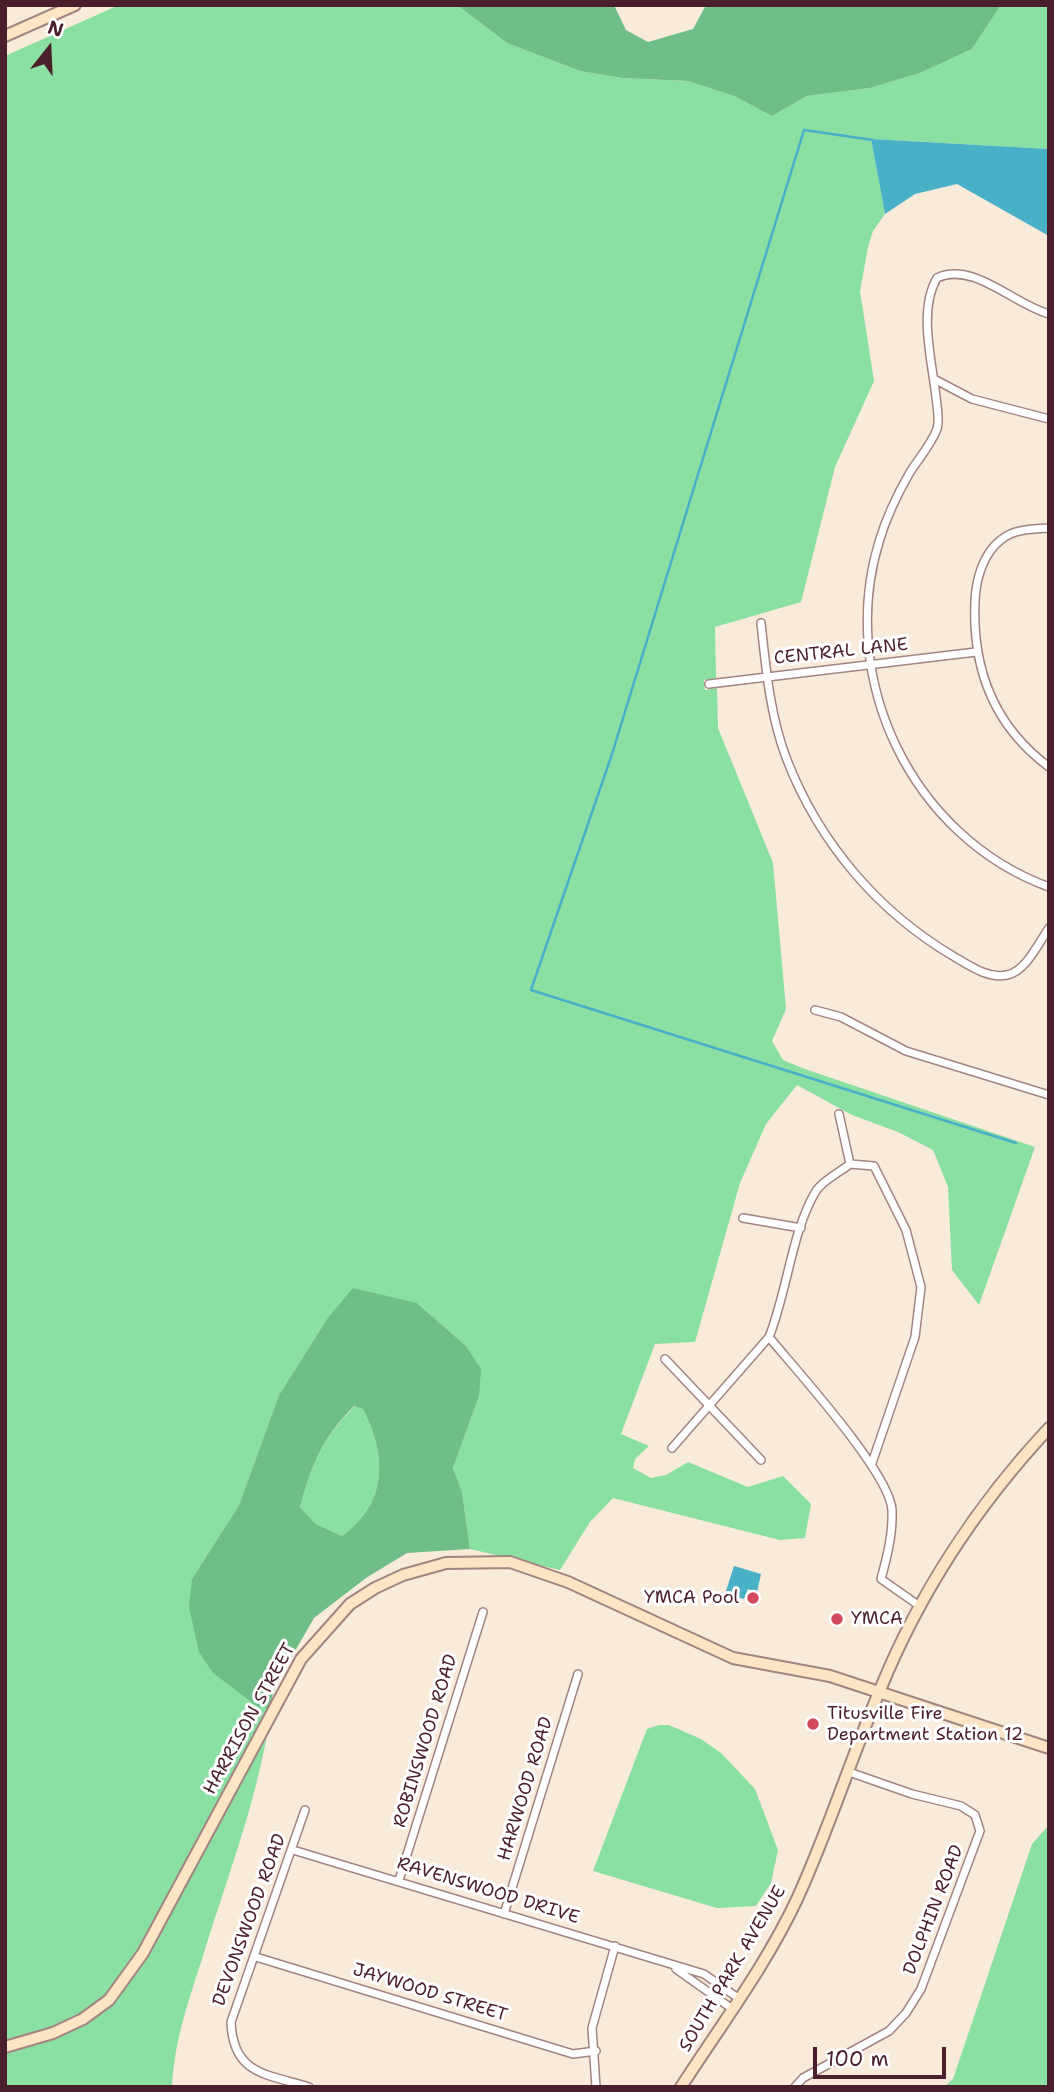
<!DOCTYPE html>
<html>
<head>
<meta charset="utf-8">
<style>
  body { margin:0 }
  #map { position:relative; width:1054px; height:2092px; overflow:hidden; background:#f9ebda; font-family:"Shantell Sans",sans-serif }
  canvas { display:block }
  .frame { position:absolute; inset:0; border:7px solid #4a1f2b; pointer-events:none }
  .north { position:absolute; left:14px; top:14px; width:70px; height:70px; -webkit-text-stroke:5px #fff; paint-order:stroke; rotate:18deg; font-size:19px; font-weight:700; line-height:28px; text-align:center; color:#4a1f2b }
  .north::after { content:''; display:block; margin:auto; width:24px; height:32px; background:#4a1f2b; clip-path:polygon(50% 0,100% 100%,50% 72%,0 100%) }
  .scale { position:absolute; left:813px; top:2047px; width:133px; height:32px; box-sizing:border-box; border:4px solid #4a1f2b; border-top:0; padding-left:9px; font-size:21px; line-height:24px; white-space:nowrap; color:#4a1f2b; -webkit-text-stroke:5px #fff; paint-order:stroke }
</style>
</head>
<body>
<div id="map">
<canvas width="1054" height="2092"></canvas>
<div class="frame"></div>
<div class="north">N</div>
<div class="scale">100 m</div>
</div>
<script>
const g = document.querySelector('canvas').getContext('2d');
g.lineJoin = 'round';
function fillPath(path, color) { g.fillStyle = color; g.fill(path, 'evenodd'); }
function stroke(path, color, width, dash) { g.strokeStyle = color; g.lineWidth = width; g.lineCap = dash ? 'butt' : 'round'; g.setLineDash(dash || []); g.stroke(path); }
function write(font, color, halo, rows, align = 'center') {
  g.font = font + ' "Shantell Sans",sans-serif'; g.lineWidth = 6; g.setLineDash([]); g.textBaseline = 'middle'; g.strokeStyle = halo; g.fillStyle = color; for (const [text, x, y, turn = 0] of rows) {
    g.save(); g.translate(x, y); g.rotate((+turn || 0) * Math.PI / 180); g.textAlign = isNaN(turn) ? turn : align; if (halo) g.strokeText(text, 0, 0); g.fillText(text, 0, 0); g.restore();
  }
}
const green = new Path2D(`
  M 119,5 L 457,5 L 507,43 L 580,71 L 622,78 L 688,81 L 734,96 L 772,116 L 807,96 L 870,88 L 920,73 L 972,49 L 999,8 L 998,5 L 1049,5 L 1049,149 L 871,139 L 885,214 L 873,231 L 868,247 L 860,291 L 874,381 L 835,467 L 801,602 L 715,627 L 716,678 L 704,680 L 705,690 L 717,688 L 718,728 L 773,863 L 786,1009 L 772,1041 L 783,1060 L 802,1068 L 1035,1147 L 979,1305 L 952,1270 L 948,1187 L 933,1150 L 898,1132 L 852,1115 L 797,1085 L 766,1124 L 740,1183 L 695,1342 L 655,1344 L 621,1434 L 649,1446 L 635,1459 L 633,1468 L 651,1478 L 666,1475 L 688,1462 L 748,1487 L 783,1476 L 811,1504 L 805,1538 L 780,1540 L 613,1498 L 590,1522 L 560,1570 L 470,1549 L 462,1492 L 453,1468 L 479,1396 L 466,1346 L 417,1303 L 327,1319 L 279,1395 L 239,1505 L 192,1579 L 213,1673 L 269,1708 L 139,1950 L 106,1996 L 81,2014 L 51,2028 L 5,2042 L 5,56 Z
  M 355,1406 L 363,1409 C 387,1456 388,1503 342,1536 L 316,1524 L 300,1507 C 312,1463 322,1439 355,1406 Z
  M 659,1725 L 669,1725 L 701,1739 L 721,1753 L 755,1789 L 778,1850 L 771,1883 L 756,1906 L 717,1908 L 593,1871 L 647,1729 Z
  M 268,1729 C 255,1806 226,1881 203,1956 C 189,1999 174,2042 172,2087 L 5,2087 L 5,2052 L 54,2038 L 111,2005 L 132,1979 Z
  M 1049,1825 L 1049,2087 L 944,2087 L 953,2079 L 1032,1844 Z`);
const forest = new Path2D(`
  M 457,5 L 614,5 L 626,30 L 648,42 L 693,29 L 706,5 L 998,5 L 999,8 L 972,49 L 920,73 L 870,88 L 807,96 L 772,116 L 734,96 L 688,81 L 622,78 L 580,71 L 507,43 Z
  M 353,1288 L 417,1303 L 466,1346 L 481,1369 L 479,1396 L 453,1468 L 462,1492 L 470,1549 L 407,1553 L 366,1578 L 314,1618 L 276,1684 L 269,1708 L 257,1706 L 213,1673 L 199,1652 L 189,1607 L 192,1579 L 239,1505 L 279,1395 L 327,1319 ZM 354,1406 L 363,1409 C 387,1456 388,1503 342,1536 L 316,1524 L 300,1507 C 312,1463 322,1439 354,1406 Z`);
const water = new Path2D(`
  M 871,139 L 1049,149 L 1049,236 L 957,184 L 915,194 L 885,214 Z
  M 734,1566 L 761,1574 L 757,1592 L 748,1589 L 744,1599 L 725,1594 Z`);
const stream = new Path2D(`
  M 873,140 L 804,130 L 612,754 L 531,990 L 1016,1143`);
const street = new Path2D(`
  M 1049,314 C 1013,304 973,261 937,278 C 918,310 932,361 936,397 C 937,407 940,420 937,429 C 931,445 918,459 909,474 C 897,495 886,518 879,542 C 837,680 912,837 1049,887
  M 934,379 L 972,399 L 1049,419
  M 1049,528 C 1034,529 1014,529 1002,539 C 983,553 976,579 975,601 C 972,668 994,726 1049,767
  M 761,623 C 766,669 770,716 787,760 C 819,842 877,911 953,956 C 969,965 987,979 1007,975 C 1026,971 1038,944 1049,928
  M 709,684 L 976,652
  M 815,1010 L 841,1017 L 906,1051 L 1049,1095
  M 839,1114 L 850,1164
  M 743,1218 L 801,1228
  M 665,1359 L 761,1460
  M 672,1448 L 769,1337
  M 872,1463 L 915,1337 L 921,1287 L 906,1230 L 874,1166 L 850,1164 C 840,1172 822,1181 816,1191 C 792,1230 787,1293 769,1337 C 796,1370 890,1473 892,1510 C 893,1534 887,1557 881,1579 L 921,1607
  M 305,1810 L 231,2022 C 233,2075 267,2074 309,2087
  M 293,1850 L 704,1974 L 738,1998
  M 399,1880 L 483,1612
  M 504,1914 L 578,1674
  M 256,1957 L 573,2054 L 596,2051
  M 676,1969 L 731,2008
  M 596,2087 L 592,2028 L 615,1946
  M 795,2087 L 803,2078 L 889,2031 L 906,2013 L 921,1989 L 980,1831 L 975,1815 L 961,1806 L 912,1794 L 849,1772`);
const secondary = new Path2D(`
  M 5,36 L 75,5
  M 5,2047 L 53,2033 L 83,2019 L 109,2000 L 143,1953 L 301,1659 L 350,1604 L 375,1588 L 403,1575 L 446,1563 L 510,1562 L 568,1582 L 733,1658 L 830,1676 L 1049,1748
  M 681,2087 C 721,2025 767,1964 798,1897 C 829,1829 851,1758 880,1690 C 919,1594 978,1504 1049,1428`);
const markers = [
  [753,1598,7,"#d1495b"],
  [837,1619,7,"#d1495b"],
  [813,1724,7,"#d1495b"]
];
const streetNames = [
  ["CENTRAL LANE",841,652,-6],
  ["HARRISON STREET",250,1719,-61],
  ["ROBINSWOOD ROAD",426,1741,-73],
  ["HARWOOD ROAD",526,1789,-73],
  ["RAVENSWOOD DRIVE",488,1891,17],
  ["DOLPHIN ROAD",934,1910,-69],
  ["DEVONSWOOD ROAD",250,1920,-70],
  ["SOUTH PARK AVENUE",733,1969,-59],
  ["JAYWOOD STREET",430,1993,17]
];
const poiNames = [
  ["YMCA Pool",739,1598,"right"],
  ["YMCA",851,1619],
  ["Titusville Fire",827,1714],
  ["Department Station 12",827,1735]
];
fillPath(green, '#8adfa2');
fillPath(forest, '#6fbe88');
fillPath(water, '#48b0c7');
stroke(stream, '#48b0c7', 2.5);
stroke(street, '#a28582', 10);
stroke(secondary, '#a28582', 14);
stroke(street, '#fff', 7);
stroke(secondary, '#fce5c4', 10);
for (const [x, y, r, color] of markers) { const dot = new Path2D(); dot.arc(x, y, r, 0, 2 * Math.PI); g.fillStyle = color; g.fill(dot); stroke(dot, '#fff', 2.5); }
write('18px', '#4a1f2b', '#fff', streetNames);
write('18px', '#4a1f2b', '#fff', poiNames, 'left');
</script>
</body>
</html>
